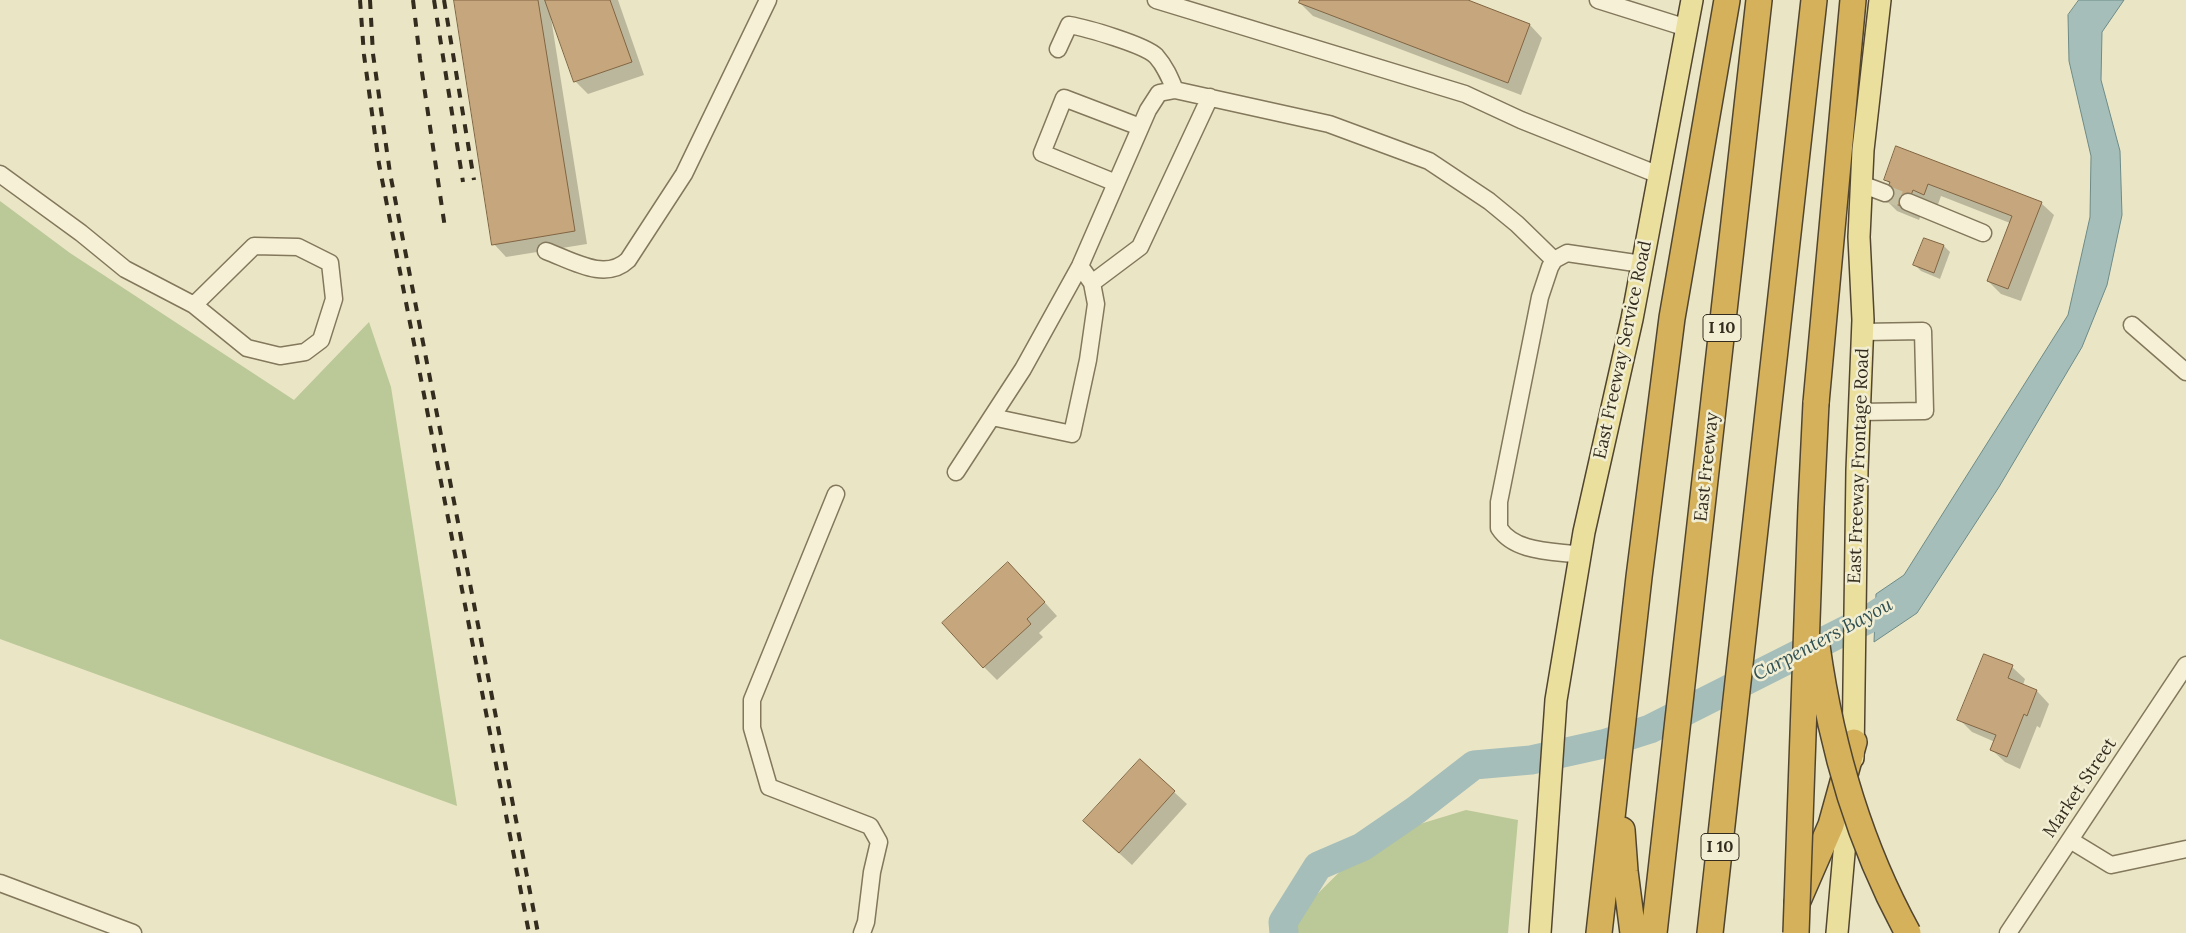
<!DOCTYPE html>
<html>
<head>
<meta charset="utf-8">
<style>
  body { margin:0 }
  canvas { display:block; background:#eae5c4 }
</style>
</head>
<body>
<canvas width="2186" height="933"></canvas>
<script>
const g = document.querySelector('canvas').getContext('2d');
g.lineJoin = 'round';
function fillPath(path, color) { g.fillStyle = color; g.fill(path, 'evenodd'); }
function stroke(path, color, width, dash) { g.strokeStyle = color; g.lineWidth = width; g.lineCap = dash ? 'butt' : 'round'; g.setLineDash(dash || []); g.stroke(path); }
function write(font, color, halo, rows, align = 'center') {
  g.font = font + ' Lora,serif'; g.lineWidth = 5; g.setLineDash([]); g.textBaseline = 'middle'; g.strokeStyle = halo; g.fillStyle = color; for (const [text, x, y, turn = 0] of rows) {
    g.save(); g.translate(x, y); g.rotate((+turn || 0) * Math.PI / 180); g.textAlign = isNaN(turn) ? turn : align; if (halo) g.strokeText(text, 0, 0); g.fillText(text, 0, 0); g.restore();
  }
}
const green = new Path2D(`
  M 0,201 L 70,253 L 294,400 L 369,322 L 391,387 L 457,806 L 0,639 Z
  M 1466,810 L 1518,820 L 1508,933 L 1293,933 L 1292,919 L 1374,838 Z`);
const water = new Path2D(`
  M 2079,0 L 2124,0 L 2102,32 L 2101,80 L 2120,151 L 2122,215 L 2107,285 L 2082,347 L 1999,487 L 1917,613 L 1874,642 L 1876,594 L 1904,575 L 2068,315 L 2090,217 L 2091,156 L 2069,61 L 2068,15 Z`);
const shadow = new Path2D(`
  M 455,0 L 618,0 L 644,75 L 588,94 L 575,81 L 551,18 L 587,244 L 506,257 L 494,244 Z
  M 1301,0 L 1464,0 L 1530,25 L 1542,38 L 1521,95 L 1313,16 L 1300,3 Z
  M 1897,148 L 2041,203 L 2054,215 L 2021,301 L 2001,294 L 1988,281 L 2010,223 L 1941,196 L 1937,207 L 1926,202 L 1919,220 L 1897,211 L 1885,199 L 1890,184 L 1885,179 Z
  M 1924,239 L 1944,246 L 1950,252 L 1940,279 L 1921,271 L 1915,265 Z
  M 1021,576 L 1057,616 L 1039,633 L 1043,637 L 997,680 L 984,667 Z
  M 2012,667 L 2025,679 L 2023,685 L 2037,691 L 2049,704 L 2040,728 L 2037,726 L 2020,769 L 2005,762 L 1992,750 L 1995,742 L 1972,732 L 1959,719 Z
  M 1174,792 L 1187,804 L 1132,865 L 1098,834 Z`);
const river = new Path2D(`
  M 1284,933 L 1283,922 L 1318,866 L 1362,847 L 1416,810 L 1474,765 L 1531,760 L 1603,744 L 1650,729 L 1874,616 L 1907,594`);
const building = new Path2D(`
  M 454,0 L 538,0 L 575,231 L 492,245 Z
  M 545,0 L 610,0 L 632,62 L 574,82 Z
  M 1300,0 L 1468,0 L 1530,24 L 1508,83 L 1299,3 Z
  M 1896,146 L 2042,202 L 2008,289 L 1987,281 L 2012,216 L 1928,184 L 1924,195 L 1913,190 L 1906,208 L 1883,199 L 1890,182 L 1884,180 Z
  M 1924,238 L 1944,245 L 1934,273 L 1913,265 Z
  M 1008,562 L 1045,602 L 1027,619 L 1031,624 L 983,668 L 942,623 Z
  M 1984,654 L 2013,665 L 2008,678 L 2037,690 L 2027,716 L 2024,714 L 2007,757 L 1990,750 L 1996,735 L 1957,720 Z
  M 1140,759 L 1175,791 L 1119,853 L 1083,821 Z`);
const minorTunnel = new Path2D(`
  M 1885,193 L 1908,202`);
const minor = new Path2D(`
  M 1156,0 L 1465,94 L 1521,120 L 1659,175
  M 1598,0 L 1687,28
  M 1058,49 L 1069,25 C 1087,28 1145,45 1156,56 C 1165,66 1170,78 1175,90
  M 0,174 L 81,233 L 125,269 L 194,305
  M 1116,183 L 1042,153 L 1064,98 L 1140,127
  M 1861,184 L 1885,193
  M 1908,202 L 1983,233
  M 254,246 L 298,247 L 330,263 L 334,299 L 321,340 L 305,352 L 280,356 L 247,348 L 194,305 Z
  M 546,251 C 571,260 605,282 628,260 L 684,174 L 768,0
  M 1092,283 L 1140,247 L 1210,97
  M 2132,325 L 2186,372
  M 1859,412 L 1925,411 L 1923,331 L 1863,332
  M 992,417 L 1072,434 L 1088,360 L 1096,304 L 1092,283 L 1080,266
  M 956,472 L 1023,369 L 1080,266 L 1148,110 L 1159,93 L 1175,90 L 1329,124 L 1429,161 L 1489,201 L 1517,224 L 1554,260
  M 836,494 L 752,700 L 752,728 L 769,787 L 870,826 L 879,842 L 872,872 L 866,922 L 862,933
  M 1580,555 C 1554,551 1515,553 1499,528 L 1499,502 L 1540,297 L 1550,267 L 1554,260 L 1567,253 L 1642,264
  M 2070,840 L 2111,865 L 2186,849
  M 0,883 L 133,933
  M 2008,933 L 2186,665`);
const major = new Path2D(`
  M 1853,758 L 1857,470 L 1863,320 L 1859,237 L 1863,150 L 1880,0
  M 1540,933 L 1556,700 L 1584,532 L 1632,319 L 1692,0
  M 1837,933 L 1849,796`);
const highway = new Path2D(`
  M 1816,403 L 1853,0
  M 1622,830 L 1625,871 L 1633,933
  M 1797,903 L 1831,825 L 1854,742
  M 1599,933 L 1639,577 L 1672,318 L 1727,0
  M 1654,933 L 1759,0
  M 1710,933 L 1814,0`);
const rail = new Path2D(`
  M 360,0 L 364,55 L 379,164 L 529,933
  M 370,0 L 373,54 L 390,173 L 538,933
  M 413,0 L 420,59 L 445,228
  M 434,0 L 463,182
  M 444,0 L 474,180`);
const highwayBridge = new Path2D(`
  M 1817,646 C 1831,746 1859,844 1908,933
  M 1796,933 L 1811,507 L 1816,403`);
const shields = [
  [1722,328,38],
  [1720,847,38]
];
const shieldNames = [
  ["I 10",1722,328],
  ["I 10",1720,847]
];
const streetNames = [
  ["East Freeway Service Road",1623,350,-78],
  ["East Freeway Frontage Road",1859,466,-88],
  ["East Freeway",1707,467,-84],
  ["Market Street",2080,788,-56]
];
const waterNames = [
  ["Carpenters Bayou",1823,640,-28]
];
fillPath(green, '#bbc898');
fillPath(water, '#a5beba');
stroke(water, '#6d8b88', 1);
fillPath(shadow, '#0003');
stroke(river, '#a5beba', 29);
fillPath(building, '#c6a67c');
stroke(building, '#816543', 1);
stroke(minorTunnel, '#c6c0a3', 16, [16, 8]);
stroke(minor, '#83775c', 19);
stroke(major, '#514530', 24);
stroke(highway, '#514530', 28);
stroke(minor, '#f6f1d6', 16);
stroke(major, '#ebdf9e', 21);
stroke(highway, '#d4b15a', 25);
stroke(rail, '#342d1f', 4, [9, 9]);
stroke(highwayBridge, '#514530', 28, []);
stroke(highwayBridge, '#d4b15a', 25);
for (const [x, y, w] of shields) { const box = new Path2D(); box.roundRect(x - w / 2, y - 13.5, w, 27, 4); g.fillStyle = '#f2eed3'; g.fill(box); stroke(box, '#342d1f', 1); }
write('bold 16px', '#342d1f', null, shieldNames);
write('18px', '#342d1f', '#f2eed3', streetNames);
write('italic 19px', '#2f5053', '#f2eed3', waterNames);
</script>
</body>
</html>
